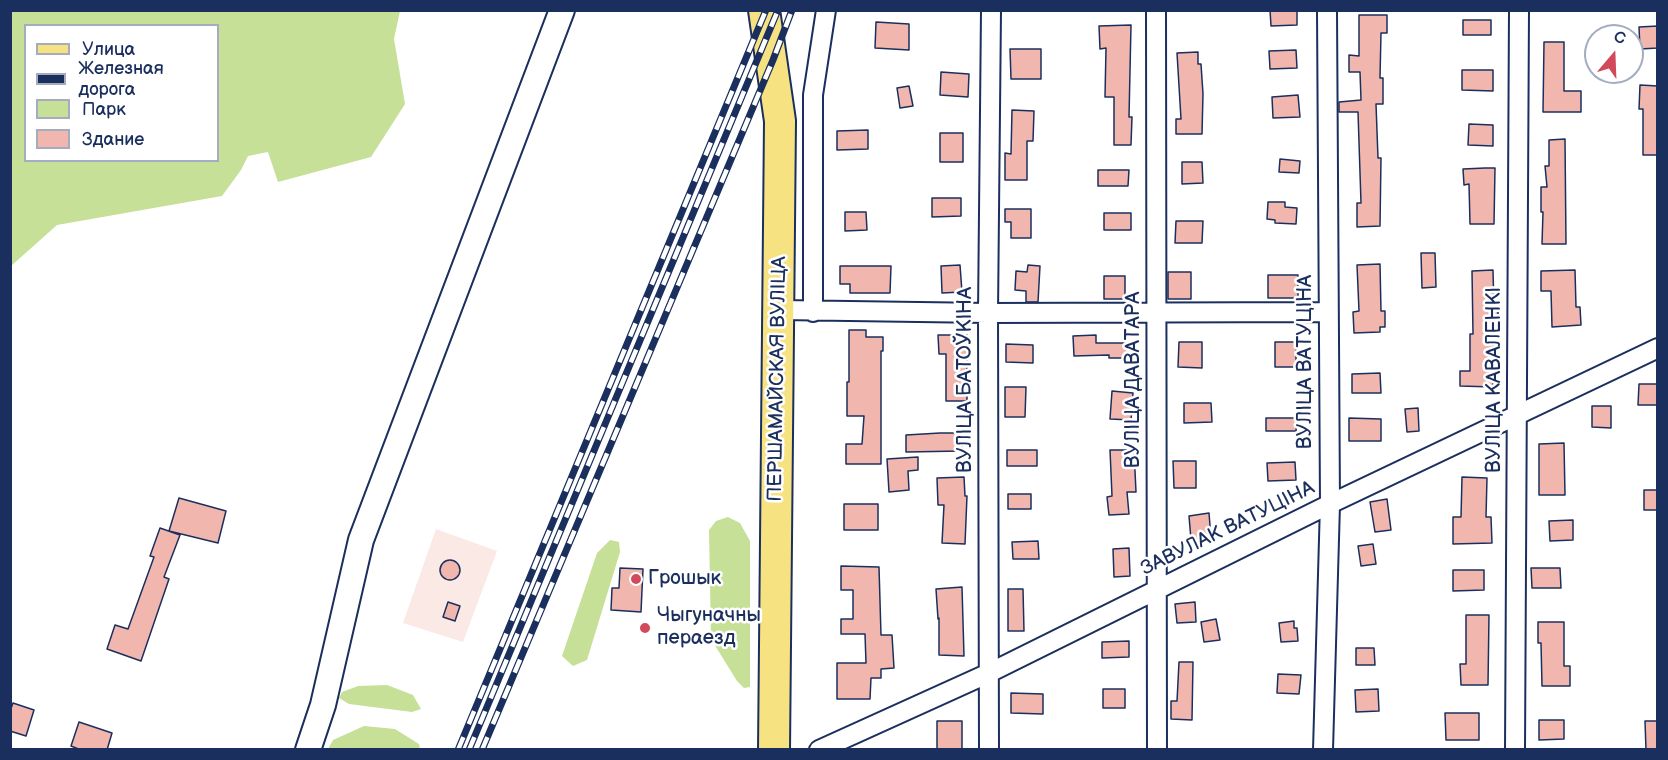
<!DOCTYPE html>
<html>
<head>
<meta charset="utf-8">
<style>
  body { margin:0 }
  #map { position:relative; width:1668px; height:760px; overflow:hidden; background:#fff; font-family:"Balsamiq Sans",sans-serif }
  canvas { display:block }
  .frame { position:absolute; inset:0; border:12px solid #1b2f5e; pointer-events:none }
  .legend { position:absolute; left:24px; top:24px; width:195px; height:138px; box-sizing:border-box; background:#fff; border:2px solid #a4acbf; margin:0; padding:8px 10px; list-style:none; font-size:18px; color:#1b2f5e }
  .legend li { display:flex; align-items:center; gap:12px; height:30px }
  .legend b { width:30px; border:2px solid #a4acbf }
  .north { position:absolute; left:1584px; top:24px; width:60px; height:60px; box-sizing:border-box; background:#fff; border:2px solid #a4acbf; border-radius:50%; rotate:19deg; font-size:16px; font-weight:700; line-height:24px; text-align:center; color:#1b2f5e }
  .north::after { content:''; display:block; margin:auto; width:21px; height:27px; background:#d1495b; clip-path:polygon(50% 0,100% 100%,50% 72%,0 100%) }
</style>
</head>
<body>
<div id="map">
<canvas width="1668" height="760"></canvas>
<div class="frame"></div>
<ul class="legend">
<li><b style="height:8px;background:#f7e281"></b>Улица</li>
<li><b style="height:8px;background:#1b2f5e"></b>Железная дорога</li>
<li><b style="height:16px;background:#c6e097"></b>Парк</li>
<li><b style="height:16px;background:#f1b6ad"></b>Здание</li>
</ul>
<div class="north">С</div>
</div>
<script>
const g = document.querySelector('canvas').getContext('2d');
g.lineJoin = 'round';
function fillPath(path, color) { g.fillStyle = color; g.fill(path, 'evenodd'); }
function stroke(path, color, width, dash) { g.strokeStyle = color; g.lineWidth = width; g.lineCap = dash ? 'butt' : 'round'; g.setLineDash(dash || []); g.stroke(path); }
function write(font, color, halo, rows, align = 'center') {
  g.font = font + ' "Balsamiq Sans",sans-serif'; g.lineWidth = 5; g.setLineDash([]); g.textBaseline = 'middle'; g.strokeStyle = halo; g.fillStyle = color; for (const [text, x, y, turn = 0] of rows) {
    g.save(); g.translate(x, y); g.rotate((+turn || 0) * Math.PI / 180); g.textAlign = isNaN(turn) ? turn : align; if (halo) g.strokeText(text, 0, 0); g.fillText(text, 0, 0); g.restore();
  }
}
const built = new Path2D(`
  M 436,529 L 497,551 L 463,642 L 403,623 Z`);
const green = new Path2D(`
  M 11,10 L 400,11 L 394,39 L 405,104 L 371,157 L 278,182 L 268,152 L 248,156 L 241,170 L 222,196 L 57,225 L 11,266 ZM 26,26 L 218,26 L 218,160 L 26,160 Z
  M 728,517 L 740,523 L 750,541 L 750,687 L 744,688 L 737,681 L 711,639 L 709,530 L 716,521 Z
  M 610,540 L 619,542 L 620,552 L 587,660 L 573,666 L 562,656 L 597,553 Z
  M 387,685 L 413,695 L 421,709 L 412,712 L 349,704 L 339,698 L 342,692 L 358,686 Z
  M 364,726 L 395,729 L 419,744 L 420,749 L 328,749 L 333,740 Z`);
const building = new Path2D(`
  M 1270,10 L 1297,10 L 1297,25 L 1271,26 Z
  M 1359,15 L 1387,15 L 1387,33 L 1381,33 L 1380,78 L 1383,78 L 1383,104 L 1376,104 L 1378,158 L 1381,158 L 1380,226 L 1357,227 L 1357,203 L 1361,203 L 1358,112 L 1339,112 L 1339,102 L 1361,100 L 1360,72 L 1349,72 L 1349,55 L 1359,56 Z
  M 1463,20 L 1491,20 L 1491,35 L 1463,35 Z
  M 876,22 L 909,24 L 909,50 L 875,48 Z
  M 1131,25 L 1129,117 L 1132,117 L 1131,145 L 1114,145 L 1114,97 L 1105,97 L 1106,48 L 1100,49 L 1099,26 Z
  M 1658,26 L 1658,48 L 1640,49 L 1639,27 Z
  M 1544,42 L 1564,42 L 1564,91 L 1581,91 L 1581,112 L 1543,112 Z
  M 1010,49 L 1041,49 L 1041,79 L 1011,79 Z
  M 1296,50 L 1297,68 L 1270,69 L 1269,51 Z
  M 1198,52 L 1198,64 L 1201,64 L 1203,94 L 1202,134 L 1176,134 L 1176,119 L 1181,119 L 1177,53 Z
  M 1462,70 L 1493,70 L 1493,91 L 1462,90 Z
  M 941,72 L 969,74 L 968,97 L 940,95 Z
  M 1640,85 L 1658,86 L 1658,155 L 1643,155 L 1643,109 L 1639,109 Z
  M 909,86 L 913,106 L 900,108 L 897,88 Z
  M 1298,95 L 1300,117 L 1273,118 L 1272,97 Z
  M 1012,110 L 1034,111 L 1033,141 L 1027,141 L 1027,180 L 1005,180 L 1005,153 L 1011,154 Z
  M 1469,124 L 1493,125 L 1493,146 L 1468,145 Z
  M 868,130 L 868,149 L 837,150 L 837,131 Z
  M 940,133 L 963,133 L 963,162 L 940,162 Z
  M 1565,139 L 1566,244 L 1542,244 L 1543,212 L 1541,212 L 1541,187 L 1547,187 L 1545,166 L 1549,166 L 1549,140 Z
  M 1280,159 L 1300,161 L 1299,173 L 1279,172 Z
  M 1182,162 L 1202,162 L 1203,183 L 1182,184 Z
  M 1485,168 L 1495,168 L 1494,224 L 1470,224 L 1469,184 L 1464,185 L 1463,169 Z
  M 1098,170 L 1129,170 L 1128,186 L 1098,186 Z
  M 932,198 L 961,198 L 961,216 L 932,217 Z
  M 1268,202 L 1285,202 L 1285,207 L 1297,208 L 1296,224 L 1275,223 L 1275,220 L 1267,219 Z
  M 1005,209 L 1031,209 L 1031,238 L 1011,238 L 1011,222 L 1005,222 Z
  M 845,212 L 866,212 L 867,230 L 845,231 Z
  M 1104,213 L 1131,213 L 1131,230 L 1104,230 Z
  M 1176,221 L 1203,221 L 1202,243 L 1175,243 Z
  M 1421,253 L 1435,253 L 1436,287 L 1422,288 Z
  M 1380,264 L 1381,311 L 1385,311 L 1385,327 L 1380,327 L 1380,332 L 1354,333 L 1353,312 L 1359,311 L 1357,265 Z
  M 960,265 L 962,292 L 942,293 L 941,266 Z
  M 1028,265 L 1040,266 L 1038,302 L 1026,302 L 1026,291 L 1015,290 L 1016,271 L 1027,272 Z
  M 840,266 L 891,266 L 890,293 L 850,293 L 850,284 L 840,284 Z
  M 1493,270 L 1494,310 L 1498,310 L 1498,324 L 1493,324 L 1493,387 L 1460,386 L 1460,371 L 1470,371 L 1470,334 L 1473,334 L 1472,271 Z
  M 1575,270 L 1576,307 L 1580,307 L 1581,325 L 1552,327 L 1551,291 L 1541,291 L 1541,271 Z
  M 1168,272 L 1191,272 L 1191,299 L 1168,299 Z
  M 1268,275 L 1298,275 L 1298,298 L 1268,298 Z
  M 1104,276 L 1125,276 L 1125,299 L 1104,299 Z
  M 849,330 L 866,330 L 866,337 L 883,337 L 883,351 L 881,351 L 881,464 L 846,464 L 846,444 L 862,444 L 864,416 L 847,416 L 847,382 L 849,382 Z
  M 938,335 L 967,335 L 967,401 L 946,401 L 946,354 L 939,354 Z
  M 1096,335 L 1096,343 L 1135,343 L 1135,358 L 1109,358 L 1109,355 L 1074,356 L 1073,336 Z
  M 1179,342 L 1202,342 L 1202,368 L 1178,367 Z
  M 1275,342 L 1296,342 L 1296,367 L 1275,367 Z
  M 1006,344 L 1033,345 L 1033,363 L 1006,362 Z
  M 1380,373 L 1381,393 L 1352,393 L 1352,374 Z
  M 1639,384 L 1658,384 L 1658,405 L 1638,405 Z
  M 1005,387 L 1026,387 L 1025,417 L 1005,417 Z
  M 1112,391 L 1133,393 L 1131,420 L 1110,419 Z
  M 1184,403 L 1211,403 L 1212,422 L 1184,423 Z
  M 1592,406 L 1611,406 L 1611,428 L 1592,427 Z
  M 1418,408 L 1419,431 L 1407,432 L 1405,409 Z
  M 1266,418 L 1297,418 L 1296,431 L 1266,431 Z
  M 1349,418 L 1381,419 L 1381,441 L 1349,441 Z
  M 940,433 L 962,433 L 962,451 L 906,452 L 906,435 Z
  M 1564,443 L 1565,495 L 1539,495 L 1539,444 Z
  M 1007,450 L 1037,450 L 1037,466 L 1007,466 Z
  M 1110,450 L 1134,450 L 1136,492 L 1127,492 L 1129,514 L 1109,515 L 1107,497 L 1112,496 Z
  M 918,457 L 918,470 L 908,471 L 909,490 L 889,492 L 887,459 Z
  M 1173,461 L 1196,461 L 1196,488 L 1174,488 Z
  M 1295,462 L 1296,480 L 1268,481 L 1267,463 Z
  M 964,477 L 965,496 L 967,496 L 965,544 L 942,543 L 944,505 L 938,505 L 937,478 Z
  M 1462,477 L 1487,478 L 1486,517 L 1491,517 L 1492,543 L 1453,544 L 1453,517 L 1461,517 Z
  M 1644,490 L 1658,490 L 1658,510 L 1644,510 Z
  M 1008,494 L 1031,494 L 1031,509 L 1008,509 Z
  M 179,498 L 226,511 L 218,543 L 169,531 Z
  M 1387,499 L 1391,530 L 1375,532 L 1370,502 Z
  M 844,504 L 878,504 L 878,530 L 844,530 Z
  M 1209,513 L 1211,538 L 1191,540 L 1189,516 Z
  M 1573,520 L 1573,540 L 1550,541 L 1549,521 Z
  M 160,528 L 180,535 L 164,577 L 169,579 L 141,661 L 107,649 L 115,625 L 128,629 L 154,557 L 150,556 Z
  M 1038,541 L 1039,559 L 1013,559 L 1012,542 Z
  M 1373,544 L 1376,564 L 1361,566 L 1358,546 Z
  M 1129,548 L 1130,576 L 1114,577 L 1113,549 Z
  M440 570a10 10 0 1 1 20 0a10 10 0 1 1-20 0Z
  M 841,566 L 879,567 L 881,635 L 892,635 L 894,668 L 881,669 L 881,678 L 871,678 L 870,699 L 837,699 L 837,663 L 866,663 L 865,634 L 841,634 L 841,619 L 853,619 L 853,590 L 841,590 Z
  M 620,568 L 643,569 L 641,612 L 611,610 L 612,588 L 619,588 Z
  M 1531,568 L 1560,568 L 1561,588 L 1532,588 Z
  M 1453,570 L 1484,570 L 1484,590 L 1453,591 Z
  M 962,587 L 964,656 L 939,655 L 939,618 L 938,619 L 936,589 Z
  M 1008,589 L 1023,589 L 1024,631 L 1008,631 Z
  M 448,602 L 460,606 L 455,621 L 443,617 Z
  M 1195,602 L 1196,622 L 1177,623 L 1175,604 Z
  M 1466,615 L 1489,615 L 1488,685 L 1461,685 L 1460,664 L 1466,664 Z
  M 1216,619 L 1220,640 L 1204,642 L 1201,622 Z
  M 1294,621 L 1294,628 L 1297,628 L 1298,641 L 1281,642 L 1279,623 Z
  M 1538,622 L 1564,622 L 1564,666 L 1570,666 L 1570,686 L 1542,686 L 1541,643 L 1538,643 Z
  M 1129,641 L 1129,657 L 1102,658 L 1102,642 Z
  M 1356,648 L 1374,648 L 1375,665 L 1356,665 Z
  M 1179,662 L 1193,662 L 1192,720 L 1171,719 L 1171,701 L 1177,701 Z
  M 1278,674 L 1301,675 L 1299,694 L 1277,693 Z
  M 1103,689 L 1125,689 L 1125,708 L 1103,708 Z
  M 1378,689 L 1379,711 L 1356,712 L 1355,690 Z
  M 1011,693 L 1043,694 L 1043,714 L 1011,713 Z
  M 13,703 L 34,710 L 26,736 L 10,731 L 10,711 Z
  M 1445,713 L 1479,713 L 1479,740 L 1446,740 Z
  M 1539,720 L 1564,720 L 1564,739 L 1539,740 Z
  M 937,721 L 962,721 L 962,750 L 937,750 Z
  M 1645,721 L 1658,721 L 1658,750 L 1646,750 Z
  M 79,722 L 112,733 L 107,750 L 81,750 L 71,746 Z`);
const minor = new Path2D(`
  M 1156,10 L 1157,750
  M 780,310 L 988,313 L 1328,312
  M 813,312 L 813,95 L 826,10
  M 819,750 L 989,673 L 1330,504 L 1658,348
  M 989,750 L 988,313 L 991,10
  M 1323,750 L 1330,504 L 1327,10
  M 1515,750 L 1519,10`);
const tertiary = new Path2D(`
  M 308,750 L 323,705 L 361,540 L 562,10`);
const primary = new Path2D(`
  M 764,10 L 780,121 L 774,750`);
const rail = new Path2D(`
  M 458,750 L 766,10
  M 469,750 L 778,10
  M 482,750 L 773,60 L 792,10`);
const markers = [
  [636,579,6,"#d1495b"],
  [645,628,6,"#d1495b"]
];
const streetNames = [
  ["ВУЛІЦА ВАТУЦІНА",1306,362,-90],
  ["ПЕРШАМАЙСКАЯ ВУЛІЦА",778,379,-89],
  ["ВУЛІЦА БАТОЎКІНА",966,380,-90],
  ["ВУЛІЦА ДАВАТАРА",1134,380,-90],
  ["ВУЛІЦА КАВАЛЕНКІ",1495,380,-90],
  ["ЗАВУЛАК ВАТУЦІНА",1228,529,-26]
];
const poiNames = [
  ["Грошык",648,579],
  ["Чыгуначны",657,616],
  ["пераезд",657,639]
];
fillPath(built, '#fbe9e6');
fillPath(green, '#c6e097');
fillPath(building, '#f1b6ad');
stroke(building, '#1b2f5e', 1.5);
stroke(minor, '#1b2f5e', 22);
stroke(tertiary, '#1b2f5e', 28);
stroke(primary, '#1b2f5e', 34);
stroke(minor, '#fff', 18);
stroke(tertiary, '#fff', 24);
stroke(primary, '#f7e281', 30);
stroke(rail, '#1b2f5e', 7);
stroke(rail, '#fff', 4.5, [14]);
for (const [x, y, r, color] of markers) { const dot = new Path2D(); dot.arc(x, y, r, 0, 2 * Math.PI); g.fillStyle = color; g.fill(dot); stroke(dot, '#fff', 2); }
write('20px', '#1b2f5e', '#fff', streetNames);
write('20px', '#1b2f5e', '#fff', poiNames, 'left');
</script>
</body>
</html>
